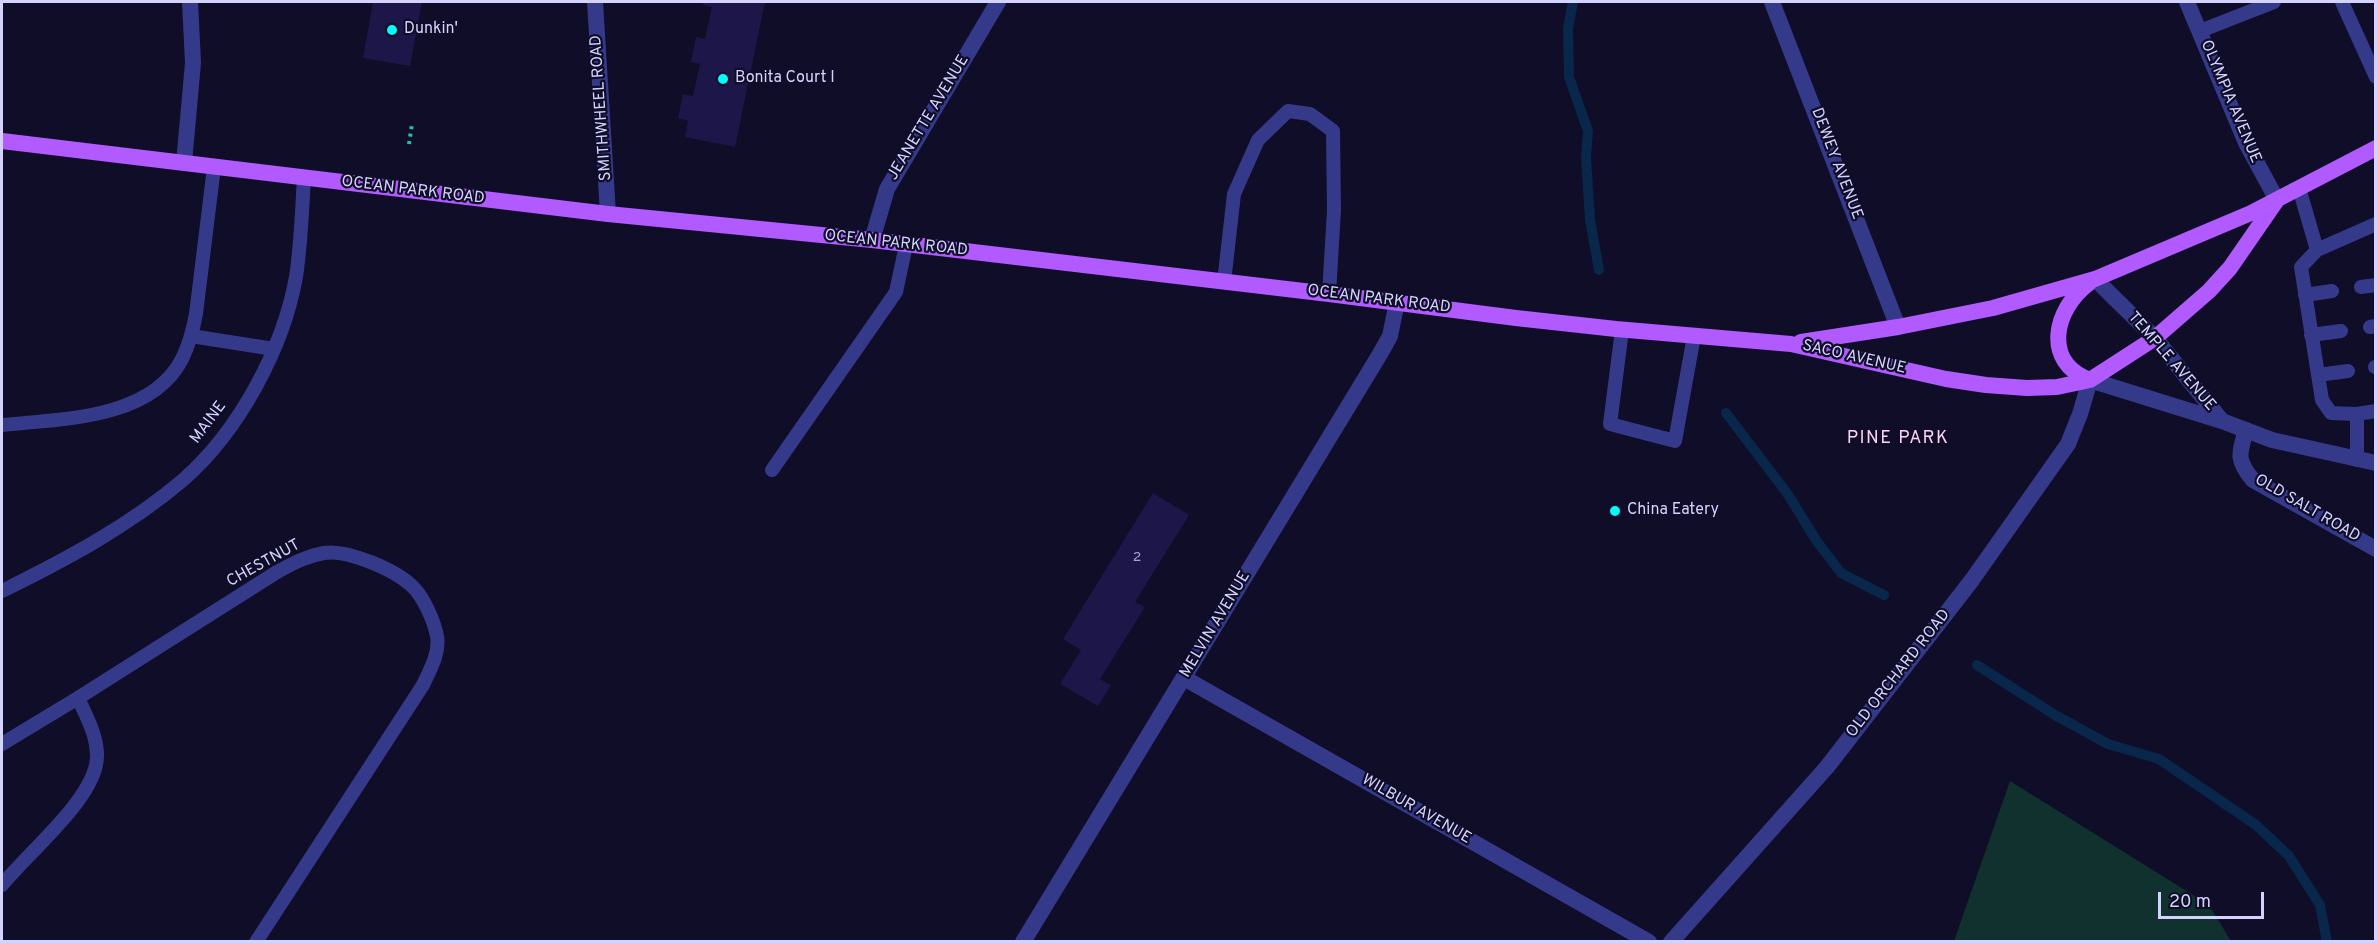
<!DOCTYPE html>
<html>
<head>
<meta charset="utf-8">
<style>
  body { margin:0 }
  #map { position:relative; width:2377px; height:943px; overflow:hidden; background:#0f0d27; font-family:Overpass,sans-serif }
  canvas { display:block }
  .frame { position:absolute; inset:0; border:3px solid #d4d3ff; pointer-events:none }
  .scale { position:absolute; left:2158px; top:892px; width:106px; height:27px; box-sizing:border-box; border:3px solid #d4d3ff; border-top:0; padding-left:8px; font-size:18px; line-height:21px; white-space:nowrap; color:#d4d3ff; -webkit-text-stroke:4px #0f0d27; paint-order:stroke }
</style>
</head>
<body>
<div id="map">
<canvas width="2377" height="943"></canvas>
<div class="frame"></div>
<div class="scale">20 m</div>
</div>
<script>
const g = document.querySelector('canvas').getContext('2d');
g.lineJoin = 'round';
function fillPath(path, color) { g.fillStyle = color; g.fill(path, 'evenodd'); }
function stroke(path, color, width, dash) { g.strokeStyle = color; g.lineWidth = width; g.lineCap = dash ? 'butt' : 'round'; g.setLineDash(dash || []); g.stroke(path); }
function write(font, color, halo, rows, align = 'center') {
  g.font = font + ' Overpass,sans-serif'; g.lineWidth = 4.5; g.setLineDash([]); g.textBaseline = 'middle'; g.strokeStyle = halo; g.fillStyle = color; for (const [text, x, y, turn = 0] of rows) {
    g.save(); g.translate(x, y); g.rotate((+turn || 0) * Math.PI / 180); g.textAlign = isNaN(turn) ? turn : align; if (halo) g.strokeText(text, 0, 0); g.fillText(text, 0, 0); g.restore();
  }
}
const green = new Path2D(`
  M 2010,781 L 2209,905 L 2231,941 L 1954,941 Z`);
const stream = new Path2D(`
  M 1573,2 L 1568,28 L 1569,77 L 1588,131 L 1586,158 L 1590,220 L 1599,270
  M 1726,413 L 1787,493 L 1816,540 L 1841,573 L 1884,595
  M 1977,665 L 2055,715 L 2108,744 L 2159,759 L 2256,825 L 2289,856 L 2320,905 L 2327,942`);
const building = new Path2D(`
  M 373,2 L 422,2 L 410,66 L 363,58 Z
  M 704,2 L 765,2 L 735,147 L 685,137 L 688,121 L 678,118 L 683,94 L 693,96 L 700,64 L 691,62 L 696,37 L 705,39 L 712,7 L 703,5 Z
  M 1153,493 L 1189,515 L 1135,602 L 1145,607 L 1100,679 L 1111,685 L 1098,706 L 1060,684 L 1081,650 L 1063,639 Z`);
const path = new Path2D(`
  M 409,144 L 412,124`);
const service = new Path2D(`
  M 2342,2 L 2376,77
  M 2200,31 L 2274,2
  M 2299,188 L 2317,250 L 2376,224
  M 2317,250 L 2301,267 L 2322,400 L 2331,413 L 2357,414 L 2376,411
  M 1224,282 L 1234,194 L 1258,140 L 1288,111 L 1310,114 L 1333,131 L 1334,210 L 1329,294
  M 2361,287 L 2376,285
  M 2305,295 L 2332,291
  M 2370,327 L 2376,326
  M 1622,330 L 1610,424 L 1675,441 L 1694,336
  M 2311,335 L 2341,331
  M 191,336 L 274,349
  M 2375,367 L 2376,367
  M 2318,375 L 2348,371
  M 2357,414 L 2357,460
  M 2,425 C 59,419 151,420 182,359 C 189,345 193,330 196,314 L 214,167
  M 772,470 L 896,292 L 906,245
  M 2,591 C 65,560 129,526 183,480 C 239,431 283,349 296,277 C 301,244 302,211 304,177
  M 2,744 L 78,698 L 277,572 C 292,564 306,556 324,553 C 347,549 396,570 413,587 C 424,598 434,621 437,636 C 440,653 430,670 423,685 L 256,942
  M 2,885 C 27,854 88,804 96,765 C 101,742 87,718 78,698`);
const minor = new Path2D(`
  M 595,2 L 608,214
  M 1772,2 L 1898,327
  M 2187,2 L 2246,143 L 2277,200
  M 184,163 L 193,63 L 190,2
  M 872,240 L 887,189 L 998,2
  M 2246,430 C 2239,454 2236,460 2253,480 L 2376,549
  M 1184,678 L 1649,942
  M 1023,942 L 1380,354 L 1390,336 L 1397,302`);
const tertiary = new Path2D(`
  M 2095,279 L 2155,338 L 2222,421
  M 1671,942 L 1827,767 L 1972,580 L 2068,444 L 2080,414 L 2090,380 L 2222,421 L 2272,440 L 2376,463`);
const primary = new Path2D(`
  M 2,141 L 608,214 L 872,240 L 1329,294 L 1516,318 L 1616,329 L 1791,344 L 1946,379 L 1986,385 L 2027,388 L 2057,387 L 2090,380 L 2155,338 L 2209,291 L 2230,268 L 2277,200
  M 2089,283 C 2054,309 2042,362 2090,380
  M 1801,342 L 1898,327 L 1993,308 L 2095,279 L 2251,213 L 2376,148`);
const markers = [
  [392,30,6,"#00fdfe"],
  [723,79,6,"#00fdfe"],
  [1615,511,6,"#00fdfe"]
];
const numberNames = [
  ["2",1137,558]
];
const poiNames = [
  ["Dunkin'",404,30],
  ["Bonita Court I",735,79],
  ["China Eatery",1627,511]
];
const streetNames = [
  ["OLYMPIA AVENUE",2230,102,67],
  ["SMITHWHEEL ROAD",602,108,-94],
  ["JEANETTE AVENUE",929,118,-59],
  ["DEWEY AVENUE",1836,164,69],
  ["OCEAN PARK ROAD",413,191,7],
  ["OCEAN PARK ROAD",896,244,6],
  ["OCEAN PARK ROAD",1379,300,7],
  ["SACO AVENUE",1854,358,13],
  ["TEMPLE AVENUE",2171,362,49],
  ["MAINE",209,423,-53],
  ["OLD SALT ROAD",2307,509,30],
  ["CHESTNUT",264,564,-29],
  ["MELVIN AVENUE",1216,625,-59],
  ["OLD ORCHARD ROAD",1899,674,-52],
  ["WILBUR AVENUE",1416,810,30]
];
const neighbourhoodNames = [
  ["PINE PARK",1898,439]
];
fillPath(green, '#10312d');
stroke(stream, '#08274b', 10);
fillPath(building, '#1d1749');
stroke(path, '#25c1a9', 4, [3, 4.5]);
stroke(service, '#34398a', 14);
stroke(minor, '#34398a', 16);
stroke(tertiary, '#34398a', 16);
stroke(primary, '#b15aff', 16);
for (const [x, y, r, color] of markers) { const dot = new Path2D(); dot.arc(x, y, r, 0, 2 * Math.PI); g.fillStyle = color; g.fill(dot); stroke(dot, '#0f0d27', 2); }
write('14px', '#a6a4d2', null, numberNames);
write('16px', '#d4d3ff', '#0f0d27', poiNames, 'left');
write('16px', '#d4d3ff', '#0f0d27', streetNames);
g.letterSpacing = '1.5px';
write('18px', '#ffd5f4', '#0f0d27', neighbourhoodNames);
g.letterSpacing = '0px';
</script>
</body>
</html>
